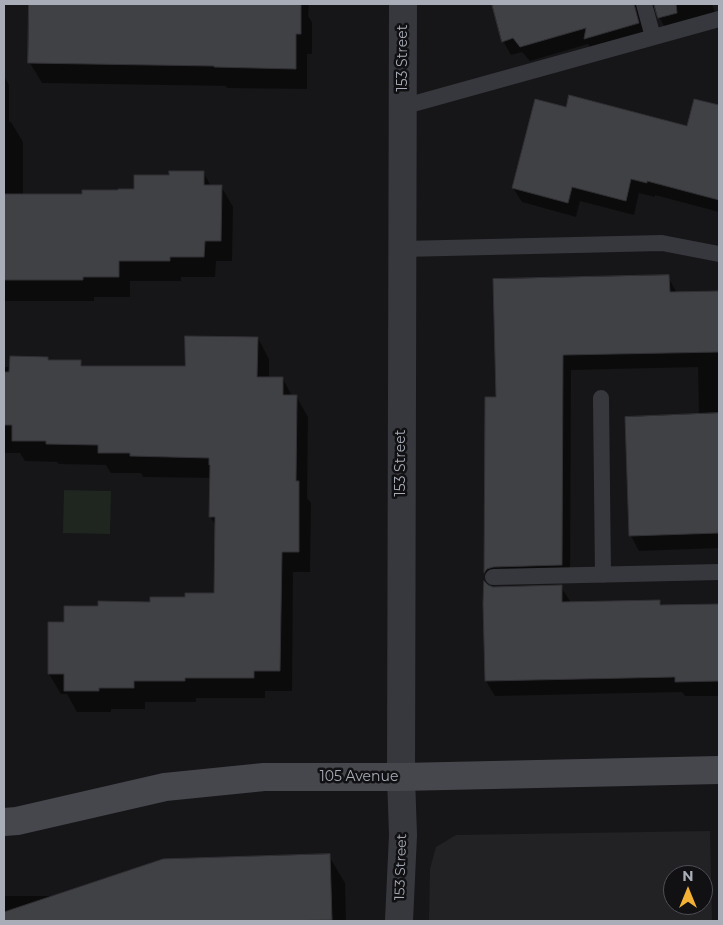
<!DOCTYPE html>
<html>
<head>
<meta charset="utf-8">
<style>
  body { margin:0 }
  #map { position:relative; width:723px; height:925px; overflow:hidden; background:#161618; font-family:Montserrat,sans-serif }
  canvas { display:block }
  .frame { position:absolute; inset:0; border:5px solid #a8adb8; pointer-events:none }
  .north { position:absolute; left:663px; top:865px; width:50px; height:50px; box-sizing:border-box; background:#111113; border:1px solid #4d4f55; border-radius:50%; rotate:0deg; font-size:14px; font-weight:700; line-height:20px; text-align:center; color:#a8adb8 }
  .north::after { content:''; display:block; margin:auto; width:18px; height:22px; background:#f2b134; clip-path:polygon(50% 0,100% 100%,50% 72%,0 100%) }
</style>
</head>
<body>
<div id="map">
<canvas width="723" height="925"></canvas>
<div class="frame"></div>
<div class="north">N</div>
</div>
<script>
const g = document.querySelector('canvas').getContext('2d');
g.lineJoin = 'round';
function fillPath(path, color) { g.fillStyle = color; g.fill(path, 'evenodd'); }
function stroke(path, color, width, dash) { g.strokeStyle = color; g.lineWidth = width; g.lineCap = dash ? 'butt' : 'round'; g.setLineDash(dash || []); g.stroke(path); }
function write(font, color, halo, rows, align = 'center') {
  g.font = font + ' Montserrat,sans-serif'; g.lineWidth = 5; g.setLineDash([]); g.textBaseline = 'middle'; g.strokeStyle = halo; g.fillStyle = color; for (const [text, x, y, turn = 0] of rows) {
    g.save(); g.translate(x, y); g.rotate((+turn || 0) * Math.PI / 180); g.textAlign = isNaN(turn) ? turn : align; if (halo) g.strokeText(text, 0, 0); g.fillText(text, 0, 0); g.restore();
  }
}
const built = new Path2D(`
  M 710,831 L 712,921 L 429,921 L 430,869 L 436,847 L 456,835 ZM 673,875 L 703,875 L 703,905 L 673,905 Z`);
const green = new Path2D(`
  M 64,490 L 111,491 L 110,534 L 63,533 Z`);
const shadow = new Path2D(`
  M 31,4 L 309,4 L 308,16 L 312,22 L 312,54 L 307,54 L 307,89 L 227,88 L 226,86 L 42,83 L 30,63 Z
  M 493,4 L 712,4 L 716,15 L 667,31 L 659,17 L 657,9 L 655,8 L 649,8 L 646,38 L 593,52 L 588,44 L 530,61 L 522,52 L 511,55 L 503,41 Z
  M 4,76 L 9,85 L 9,122 L 11,122 L 23,142 L 23,195 L 84,195 L 135,190 L 170,176 L 203,172 L 211,186 L 221,186 L 233,207 L 232,261 L 216,261 L 215,277 L 181,277 L 181,281 L 130,281 L 130,297 L 94,297 L 94,301 L 4,301 Z
  M 695,100 L 719,107 L 719,212 L 655,195 L 655,197 L 639,193 L 634,215 L 580,201 L 576,217 L 522,202 L 513,188 L 566,109 L 688,127 Z
  M 668,277 L 677,293 L 719,292 L 719,548 L 639,551 L 631,536 L 699,415 L 698,367 L 571,370 L 570,580 L 496,583 L 493,586 L 485,572 L 486,398 L 497,399 Z
  M 258,338 L 269,359 L 269,378 L 283,379 L 292,396 L 296,396 L 308,417 L 307,498 L 311,503 L 310,572 L 293,572 L 292,691 L 265,691 L 265,698 L 196,698 L 196,702 L 145,702 L 145,709 L 111,709 L 111,712 L 77,712 L 67,694 L 61,694 L 49,674 L 65,624 L 99,607 L 151,604 L 186,598 L 215,595 L 216,526 L 210,516 L 211,478 L 143,477 L 141,473 L 111,473 L 106,465 L 59,464 L 57,462 L 25,461 L 20,453 L 4,453 L 4,367 L 11,367 L 47,358 L 49,361 L 80,362 L 84,368 L 186,368 Z
  M 561,587 L 570,601 L 570,603 L 659,602 L 661,606 L 719,605 L 719,696 L 685,696 L 682,692 L 495,696 L 486,681 L 485,604 L 492,588 Z
  M 329,856 L 345,883 L 346,921 L 4,921 L 4,896 L 56,896 Z`);
const building = new Path2D(`
  M 29,4 L 301,4 L 301,34 L 296,34 L 296,69 L 214,67 L 214,66 L 28,63 Z
  M 492,4 L 634,4 L 639,23 L 584,39 L 586,28 L 520,47 L 513,38 L 502,42 Z
  M 654,4 L 676,4 L 677,13 L 658,18 Z
  M 569,95 L 687,126 L 694,99 L 719,105 L 719,200 L 647,181 L 647,183 L 631,179 L 626,201 L 572,187 L 568,203 L 512,188 L 535,99 L 566,107 Z
  M 169,171 L 204,171 L 204,185 L 222,185 L 221,241 L 205,241 L 204,257 L 170,257 L 170,261 L 119,261 L 119,277 L 83,277 L 83,280 L 4,280 L 4,194 L 82,194 L 82,190 L 118,190 L 118,189 L 134,189 L 134,175 L 169,175 Z
  M 669,275 L 670,292 L 719,291 L 719,352 L 563,355 L 562,565 L 493,567 L 487,569 L 484,573 L 485,397 L 496,397 L 493,279 Z
  M 185,336 L 258,337 L 257,377 L 283,377 L 283,395 L 297,395 L 296,481 L 299,481 L 299,552 L 282,552 L 280,671 L 254,671 L 254,678 L 185,678 L 185,681 L 134,681 L 134,688 L 99,688 L 99,691 L 64,691 L 64,674 L 48,674 L 48,622 L 64,622 L 64,606 L 98,606 L 98,601 L 150,602 L 150,597 L 185,597 L 185,593 L 214,593 L 215,517 L 209,517 L 210,465 L 209,465 L 209,458 L 130,456 L 130,453 L 98,453 L 98,445 L 46,444 L 46,441 L 12,441 L 12,425 L 4,425 L 4,372 L 9,372 L 10,356 L 48,357 L 48,360 L 81,360 L 81,366 L 185,366 Z
  M 719,413 L 719,533 L 629,536 L 625,417 Z
  M 484,581 L 488,585 L 493,587 L 562,585 L 562,602 L 660,600 L 660,605 L 719,604 L 719,681 L 675,682 L 675,677 L 485,681 L 483,604 Z
  M 330,854 L 332,920 L 274,921 L 4,921 L 4,912 L 163,859 Z`);
const lane = new Path2D(`
  M 644,4 L 653,37
  M 402,107 L 719,19
  M 402,249 L 662,243 L 719,254
  M 601,398 L 603,575
  M 493,577 L 719,572`);
const street = new Path2D(`
  M 399,921 L 403,835 L 401,777 L 403,4`);
const secondary = new Path2D(`
  M 4,822 L 17,821 L 165,787 L 264,777 L 401,777 L 719,770`);
const streetNames = [
  ["153 Street",403,58,-90],
  ["153 Street",401,463,-90],
  ["105 Avenue",359,777],
  ["153 Street",401,867,-88]
];
fillPath(built, '#222225');
fillPath(green, '#1e261f');
fillPath(shadow, '#0007');
fillPath(building, '#404145');
stroke(building, '#303034', 1);
stroke(lane, '#37383d', 16);
stroke(street, '#37383d', 28);
stroke(secondary, '#45474d', 28);
write('14px', '#a8adb8', '#111113', streetNames);
</script>
</body>
</html>
